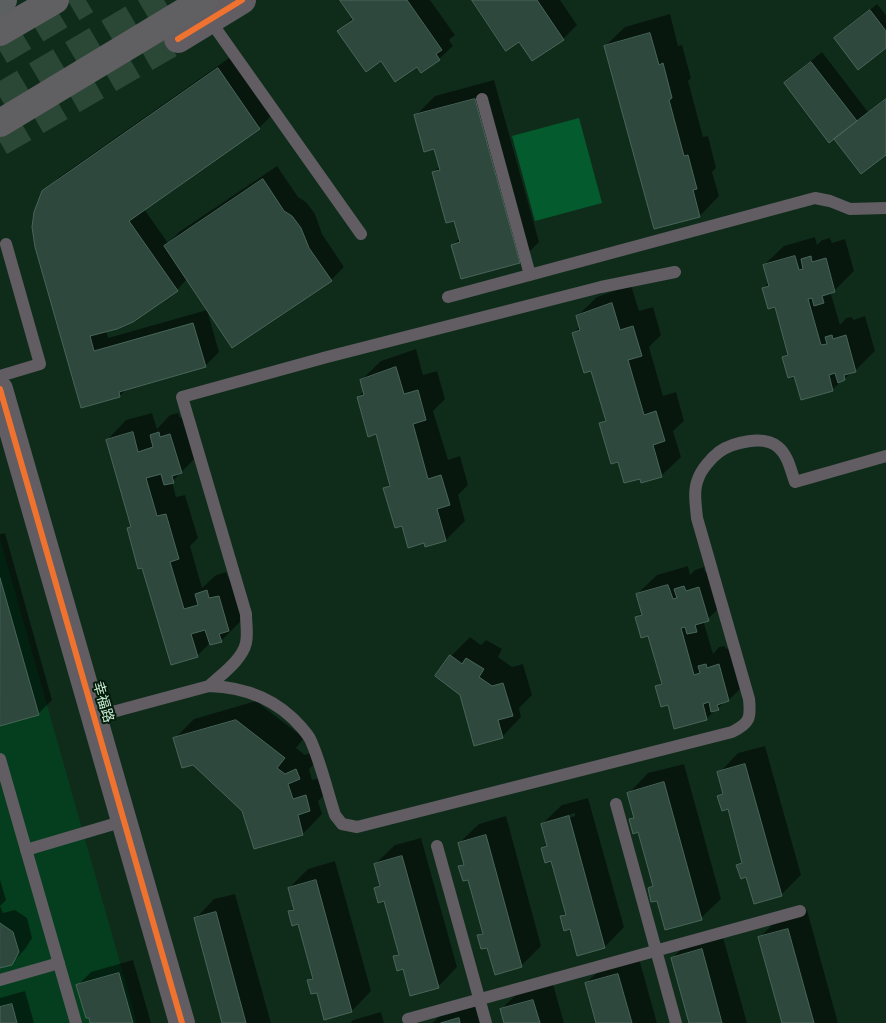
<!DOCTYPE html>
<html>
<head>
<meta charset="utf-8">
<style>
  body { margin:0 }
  canvas { display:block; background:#0f2c1b }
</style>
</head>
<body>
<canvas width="886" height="1023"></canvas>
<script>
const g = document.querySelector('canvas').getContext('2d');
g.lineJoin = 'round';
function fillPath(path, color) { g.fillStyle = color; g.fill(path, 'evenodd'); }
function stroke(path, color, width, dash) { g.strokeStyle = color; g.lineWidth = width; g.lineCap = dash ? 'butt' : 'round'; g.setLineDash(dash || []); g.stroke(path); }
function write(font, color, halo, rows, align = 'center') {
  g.font = font + ' Quicksand,"Noto Sans SC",sans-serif'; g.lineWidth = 4; g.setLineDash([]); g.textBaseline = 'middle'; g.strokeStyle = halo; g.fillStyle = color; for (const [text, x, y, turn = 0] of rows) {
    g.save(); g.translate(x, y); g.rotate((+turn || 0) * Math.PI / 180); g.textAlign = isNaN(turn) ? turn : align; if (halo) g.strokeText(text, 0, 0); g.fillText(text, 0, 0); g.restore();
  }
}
const built = new Path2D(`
  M 0,539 L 137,1023 L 0,1023 Z`);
const green = new Path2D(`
  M 579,118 L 602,203 L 535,221 L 512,136 Z`);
const shadow = new Path2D(`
  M 341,0 L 430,0 L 455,35 L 449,40 L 453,46 L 439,59 L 417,65 L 382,60 L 339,31 L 352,18 Z
  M 473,0 L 560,0 L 577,25 L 563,39 L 520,40 Z
  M 877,4 L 886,15 L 886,46 L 835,38 Z
  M 670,14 L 678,46 L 682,45 L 691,78 L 688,81 L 703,137 L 708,136 L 716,168 L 712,172 L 719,196 L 700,216 L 655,228 L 605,46 L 625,27 Z
  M 822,52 L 868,112 L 886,98 L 886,154 L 834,137 L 785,83 L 796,73 Z
  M 232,56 L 273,114 L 259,128 L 144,209 L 168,243 L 179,232 L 277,166 L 298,197 L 306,202 L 315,214 L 322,234 L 344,267 L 331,280 L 187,279 L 177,290 L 106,330 L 108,338 L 207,310 L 219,352 L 205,366 L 127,388 L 120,396 L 82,406 L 44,192 L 58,178 Z
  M 494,80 L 539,242 L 519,262 L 453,245 L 460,238 L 455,219 L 434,172 L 440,166 L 435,147 L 415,116 L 435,96 Z
  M 815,237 L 817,245 L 822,240 L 830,238 L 832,243 L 845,239 L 854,271 L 831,294 L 840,325 L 846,318 L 852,317 L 853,320 L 865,316 L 875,351 L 855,371 L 852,372 L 833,389 L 802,398 L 795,375 L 783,357 L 789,352 L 775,306 L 763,288 L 769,282 L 764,265 L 784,246 Z
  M 631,285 L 639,311 L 653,307 L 661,335 L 649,347 L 663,396 L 676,392 L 684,421 L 673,431 L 681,457 L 661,476 L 641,477 L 619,460 L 601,424 L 606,418 L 592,369 L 574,333 L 580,326 L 577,316 L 597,297 Z
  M 416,349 L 423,375 L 437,371 L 445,399 L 433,411 L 448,460 L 460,456 L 468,485 L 458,495 L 465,521 L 446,540 L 425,541 L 403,525 L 385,488 L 391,482 L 377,433 L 358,397 L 364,391 L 361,380 L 381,361 Z
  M 152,413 L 157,429 L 170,415 L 178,413 L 180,418 L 190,415 L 200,453 L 172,482 L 176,497 L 185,495 L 198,538 L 190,546 L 202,588 L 216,575 L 226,572 L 229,579 L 238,577 L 248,610 L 240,618 L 241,621 L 221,641 L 210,643 L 197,656 L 143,566 L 128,529 L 132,525 L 107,440 L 126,420 Z
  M 5,533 L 52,700 L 38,714 L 0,725 L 0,534 Z
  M 688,566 L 690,575 L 695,570 L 704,567 L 705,572 L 718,569 L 727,600 L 704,623 L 713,654 L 719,647 L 725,646 L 726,649 L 738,646 L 748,681 L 729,700 L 726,701 L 706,719 L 669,704 L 657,687 L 662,681 L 649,635 L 637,617 L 642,611 L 637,594 L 657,575 Z
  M 470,637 L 481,645 L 486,640 L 502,649 L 498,657 L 512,667 L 523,664 L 532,695 L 519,708 L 521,717 L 502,737 L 451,656 Z
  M 256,701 L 304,738 L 296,748 L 305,755 L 315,751 L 319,759 L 309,769 L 312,780 L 325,777 L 329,790 L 318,801 L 322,814 L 303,834 L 255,848 L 243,810 L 175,738 L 194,719 Z
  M 765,746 L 801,875 L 781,895 L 747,876 L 738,865 L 743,860 L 728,808 L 719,796 L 724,791 L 719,773 L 738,753 Z
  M 684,764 L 721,899 L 701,918 L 658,899 L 649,888 L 654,884 L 639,831 L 630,820 L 635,815 L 629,793 L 648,773 Z
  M 588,798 L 624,927 L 605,947 L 571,928 L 561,917 L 566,912 L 552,859 L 542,848 L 547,843 L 542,824 L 562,805 ZM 575,813 L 575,816 L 564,819 L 564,816 Z
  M 506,816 L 541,946 L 522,965 L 495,973 L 488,946 L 479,935 L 484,931 L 469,878 L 460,867 L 465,862 L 459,843 L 479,824 Z
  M 421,838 L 457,967 L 438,987 L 404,968 L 395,957 L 399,952 L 385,899 L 376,888 L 380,883 L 375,864 L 395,845 Z
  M 335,861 L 371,991 L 352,1011 L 317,991 L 308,981 L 313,976 L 299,923 L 289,912 L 294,907 L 289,888 L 308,869 Z
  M 0,880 L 6,900 L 0,906 L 3,913 L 15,910 L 27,918 L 32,938 L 25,949 L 11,964 L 0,967 Z
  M 235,894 L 271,1023 L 224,1023 L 195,919 L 214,899 Z
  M 807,910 L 838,1023 L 783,1023 L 759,938 L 779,918 Z
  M 721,930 L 747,1023 L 690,1023 L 672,958 L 692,939 Z
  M 638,955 L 657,1023 L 597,1023 L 586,983 L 606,964 Z
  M 133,960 L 151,1023 L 92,1023 L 78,985 L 91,972 Z
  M 552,981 L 564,1023 L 505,1023 L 501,1009 L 521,990 Z
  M 25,991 L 34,1023 L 0,1023 L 0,998 Z
  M 478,999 L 485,1023 L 432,1023 L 448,1008 Z
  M 381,1012 L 384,1023 L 350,1023 L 353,1020 Z`);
const building = new Path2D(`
  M 340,0 L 407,0 L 442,50 L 436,54 L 440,60 L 421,73 L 417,67 L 395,82 L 381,61 L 366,72 L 337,31 L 353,20 Z
  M 472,0 L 537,0 L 564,40 L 532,61 L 519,42 L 506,51 Z
  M 870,10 L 886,31 L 886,48 L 858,70 L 834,38 Z
  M 650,33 L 659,65 L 663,63 L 672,98 L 669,100 L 684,156 L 688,155 L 697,189 L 693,190 L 700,217 L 654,229 L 604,46 Z
  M 811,62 L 857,121 L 829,143 L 784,83 Z
  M 218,68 L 260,129 L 129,221 L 178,291 L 133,322 L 117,329 L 90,336 L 94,351 L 193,323 L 206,367 L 119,392 L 120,397 L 81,408 L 35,247 L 32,227 L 34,212 L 42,191 Z
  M 475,99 L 520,263 L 461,279 L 451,245 L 460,242 L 454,221 L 446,223 L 432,172 L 440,170 L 434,149 L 424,152 L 414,115 Z
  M 886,99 L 886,155 L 861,174 L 834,139 Z
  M 263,179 L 284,211 L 292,216 L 301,228 L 309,248 L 332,281 L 232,348 L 164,246 Z
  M 795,256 L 799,270 L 803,269 L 801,259 L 811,256 L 812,262 L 826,258 L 835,292 L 822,296 L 824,303 L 814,306 L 812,298 L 808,299 L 821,345 L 827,344 L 825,337 L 832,335 L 833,339 L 846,335 L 856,372 L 844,375 L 845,380 L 838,383 L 835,373 L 829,375 L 833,391 L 801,400 L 794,376 L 788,378 L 782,357 L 788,355 L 775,307 L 768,309 L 762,288 L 769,286 L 763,265 Z
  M 612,303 L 620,330 L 633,326 L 642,356 L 628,360 L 644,415 L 656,411 L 665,441 L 653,445 L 662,477 L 641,483 L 640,479 L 624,483 L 618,462 L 611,464 L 599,423 L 606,421 L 591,371 L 584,373 L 572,333 L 580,330 L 576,316 Z
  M 396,367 L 404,394 L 418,390 L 426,420 L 413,424 L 428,479 L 441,475 L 450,505 L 437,509 L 446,541 L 425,547 L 424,543 L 408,548 L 402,526 L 395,528 L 383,488 L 390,486 L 376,434 L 368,437 L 357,397 L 364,395 L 360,380 Z
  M 133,432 L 138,452 L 153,447 L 150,435 L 159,432 L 160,437 L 170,434 L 182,473 L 172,476 L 174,483 L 164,485 L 161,474 L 146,478 L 157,516 L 166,514 L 179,559 L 170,562 L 184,609 L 198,605 L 195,594 L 207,590 L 209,598 L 219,596 L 229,631 L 219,634 L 222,642 L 210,645 L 205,630 L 191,634 L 198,657 L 171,665 L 142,568 L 138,569 L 127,528 L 131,527 L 106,440 Z
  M 0,578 L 39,715 L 0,726 Z
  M 668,585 L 673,599 L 677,598 L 674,589 L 684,586 L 686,591 L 699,587 L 709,621 L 695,625 L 697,632 L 687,634 L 685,627 L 681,628 L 694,675 L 700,673 L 698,666 L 706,664 L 707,668 L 719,664 L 729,701 L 717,705 L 719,710 L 711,712 L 709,702 L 703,704 L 707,720 L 674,729 L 668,705 L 661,707 L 655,686 L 662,684 L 648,636 L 641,638 L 635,617 L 642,615 L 636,594 Z
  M 450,655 L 462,664 L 466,658 L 484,669 L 479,677 L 492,686 L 503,683 L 513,716 L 498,720 L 503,738 L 474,746 L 460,695 L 435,676 Z
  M 236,720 L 285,758 L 277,768 L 285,774 L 296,769 L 300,779 L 288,784 L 293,799 L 306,795 L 310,811 L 298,815 L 303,835 L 254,849 L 242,811 L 193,765 L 182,768 L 173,738 Z
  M 745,764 L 782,896 L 754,904 L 746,877 L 741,879 L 736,865 L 742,863 L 728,809 L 722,811 L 717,796 L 723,794 L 717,772 Z
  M 664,782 L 702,920 L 665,930 L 657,901 L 651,902 L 648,888 L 653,886 L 638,832 L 633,834 L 629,819 L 634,818 L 627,793 Z
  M 569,816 L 605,948 L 577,956 L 570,929 L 564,931 L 560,916 L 566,915 L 551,861 L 545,863 L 541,848 L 547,846 L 541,824 Z
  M 486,835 L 522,967 L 495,975 L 487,948 L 481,949 L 477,935 L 483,934 L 468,880 L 463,881 L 458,866 L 464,865 L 458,843 Z
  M 402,856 L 439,988 L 410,996 L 403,969 L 397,971 L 393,956 L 399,955 L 384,901 L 378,903 L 374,888 L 380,886 L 374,864 Z
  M 316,880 L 352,1012 L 324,1020 L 317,993 L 311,994 L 307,980 L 313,979 L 298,924 L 292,926 L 288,911 L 294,910 L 288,888 Z
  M 216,912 L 246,1023 L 222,1023 L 194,918 Z
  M 0,923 L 13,932 L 19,952 L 12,965 L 0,968 Z
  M 788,929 L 814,1023 L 782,1023 L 758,937 Z
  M 702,949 L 722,1023 L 689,1023 L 671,958 Z
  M 119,973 L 133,1023 L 90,1023 L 89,1018 L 86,1018 L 76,985 Z
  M 618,974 L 632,1023 L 596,1023 L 585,983 Z
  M 533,1000 L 540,1023 L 504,1023 L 500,1009 Z
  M 12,1004 L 17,1023 L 0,1023 L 0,1007 Z
  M 459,1018 L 460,1023 L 441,1023 Z`);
const trunkTunnel = new Path2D(`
  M 0,51 L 86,0
  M 0,97 L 164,0
  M 0,142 L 178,39`);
const service = new Path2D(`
  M 209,19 L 361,234
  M 482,99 L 530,275
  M 448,297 L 815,198 L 830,201 L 850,209 L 886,208
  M 0,376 L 40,364 L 6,244
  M 209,686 C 222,674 242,660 246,643 C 248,634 246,623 246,614 L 182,397 L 327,357 L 601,287 L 675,272
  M 94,717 L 209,686 C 245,687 278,700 302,728 C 305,732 309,736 311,741 C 321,764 327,790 335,815 L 342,824 L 357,827 L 732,732 C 750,723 751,718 749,699 L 697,518 C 696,506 693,491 698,479 C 701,470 711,458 719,452 C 733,442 764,435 778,447 C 788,455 791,471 795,482 L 886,456
  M 0,759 L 76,1023
  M 616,804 L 676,1023
  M 437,846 L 486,1023
  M 26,850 L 124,821
  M 0,980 L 59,963
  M 408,1019 L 800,911`);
const minor = new Path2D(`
  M 0,389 L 182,1023`);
const tertiary = new Path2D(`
  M 178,39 L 242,0`);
const secondary = new Path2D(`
  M 0,32 L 55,0
  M 0,123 L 204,0`);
const trunk = new Path2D(`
  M 0,2 L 3,0`);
const cycleway = new Path2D(`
  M 178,39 L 242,0
  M 0,389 L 182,1023`);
const streetNames = [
  ["幸福路",103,702,74]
];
fillPath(built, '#053e1e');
fillPath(green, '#045c2e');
fillPath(shadow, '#0007');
fillPath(building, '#2e483d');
stroke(building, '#486559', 1);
stroke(trunkTunnel, '#2b4836', 28, [28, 14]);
stroke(service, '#615d62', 12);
stroke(minor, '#615d62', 26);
stroke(tertiary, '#615d62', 28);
stroke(secondary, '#605f62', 28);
stroke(trunk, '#5d6060', 28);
stroke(cycleway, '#ef722f', 6);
write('14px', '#caead1', '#021c0b', streetNames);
</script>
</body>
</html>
